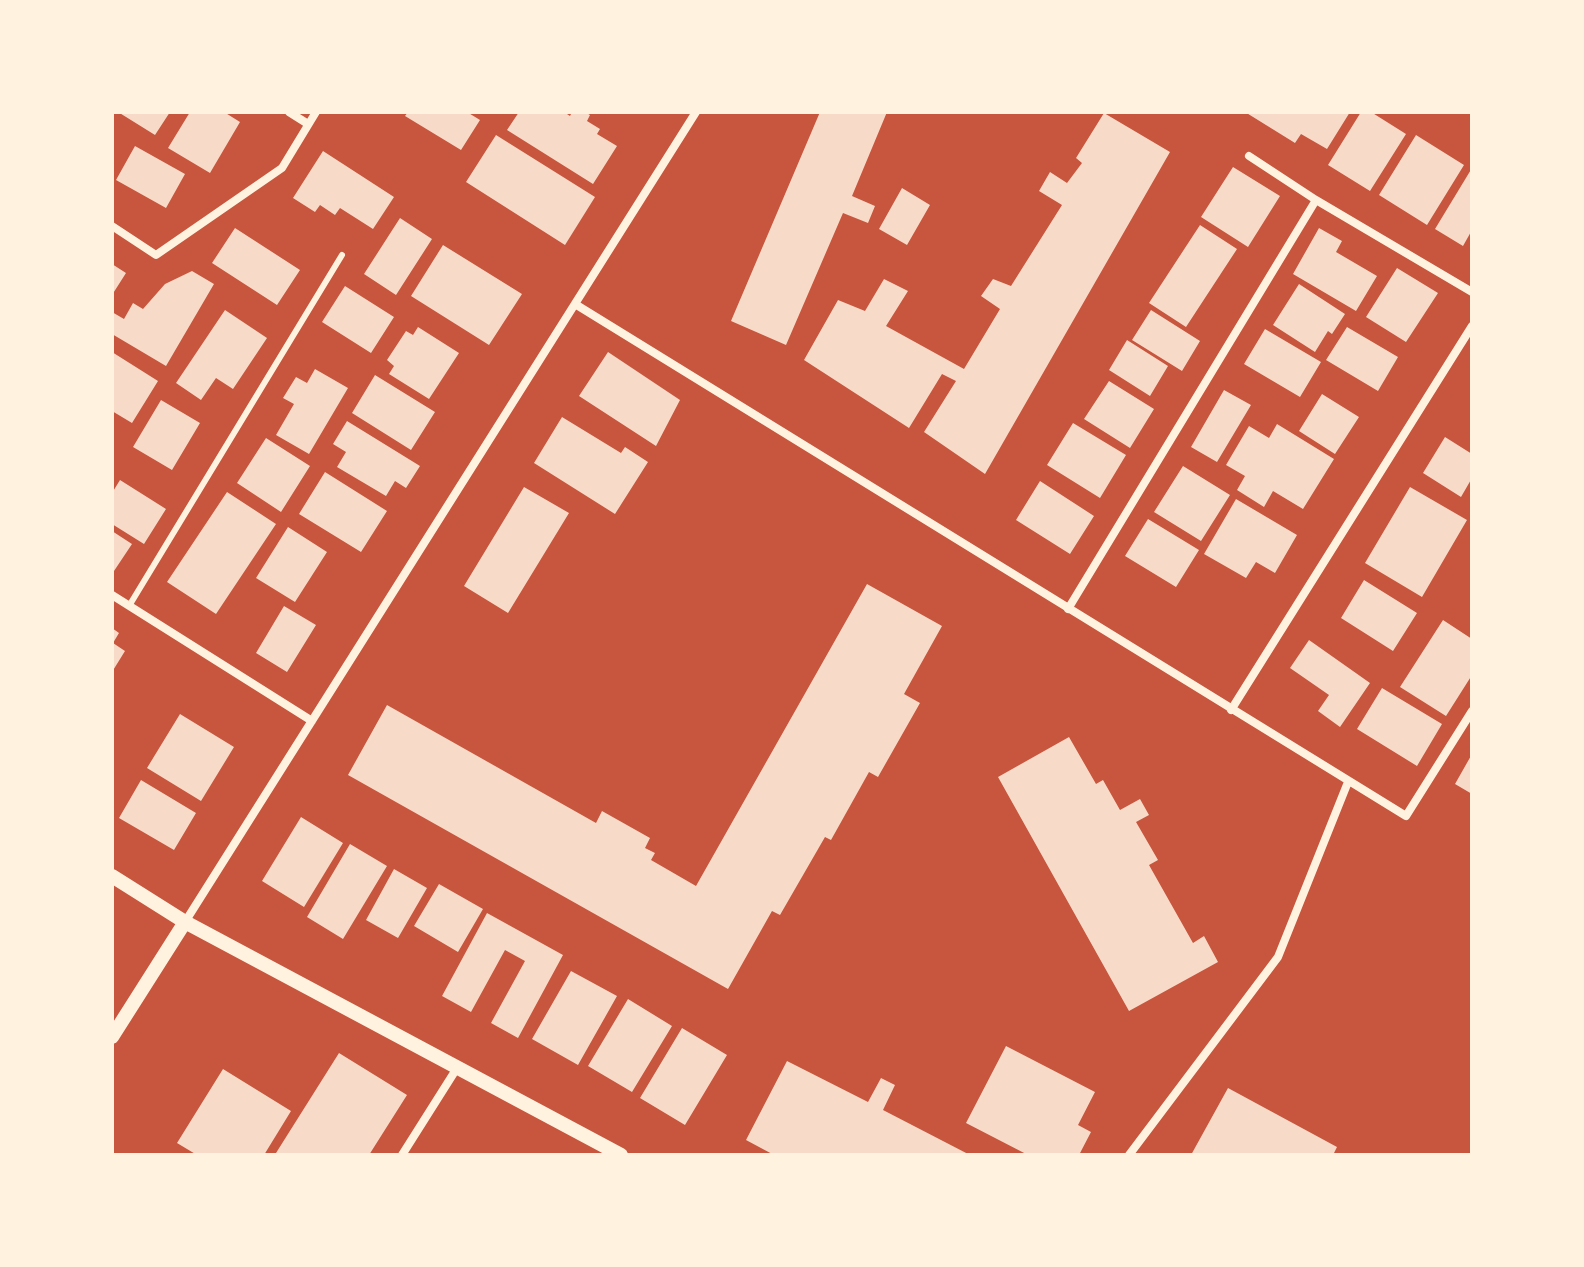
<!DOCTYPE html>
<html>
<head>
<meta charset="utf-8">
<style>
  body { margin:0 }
  #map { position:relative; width:1584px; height:1267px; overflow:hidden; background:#c8553d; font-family:"Fira Sans",sans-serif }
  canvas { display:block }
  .frame { position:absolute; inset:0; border:114px solid #fff3e0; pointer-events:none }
</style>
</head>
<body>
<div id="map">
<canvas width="1584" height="1267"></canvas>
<div class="frame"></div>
</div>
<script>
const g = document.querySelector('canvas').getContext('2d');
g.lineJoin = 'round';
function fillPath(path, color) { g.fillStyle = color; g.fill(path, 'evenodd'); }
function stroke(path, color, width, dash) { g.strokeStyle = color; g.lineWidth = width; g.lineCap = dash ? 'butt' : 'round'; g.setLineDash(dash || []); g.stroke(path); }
const building = new Path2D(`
  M 118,112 L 170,112 L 155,135 Z
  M 190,112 L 224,112 L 240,122 L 210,173 L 168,148 Z
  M 408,112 L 467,112 L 480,120 L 461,150 L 405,116 Z
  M 519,112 L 564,112 L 570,116 L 572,112 L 585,112 L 590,115 L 587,121 L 600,129 L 597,134 L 617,146 L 593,184 L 507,130 Z
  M 820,112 L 887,112 L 852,196 L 875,206 L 868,223 L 843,213 L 786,345 L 731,321 Z
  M 1245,112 L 1350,112 L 1327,149 L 1301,134 L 1295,143 Z
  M 1361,112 L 1371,112 L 1406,134 L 1370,191 L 1328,165 Z
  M 1104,113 L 1170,152 L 985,474 L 924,432 L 956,381 L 942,374 L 909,428 L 804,360 L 838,300 L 865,311 L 884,279 L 908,291 L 886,326 L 964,369 L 1000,309 L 981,296 L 993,279 L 1011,286 L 1062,205 L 1039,191 L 1050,172 L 1067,183 L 1082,163 L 1076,158 Z
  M 496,135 L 595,197 L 565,245 L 466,182 Z
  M 1416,135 L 1464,165 L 1427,225 L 1379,195 Z
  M 135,146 L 185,174 L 166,208 L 116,180 Z
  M 323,151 L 394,197 L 373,229 L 340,208 L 335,215 L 320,205 L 315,212 L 293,198 Z
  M 1233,167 L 1280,196 L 1248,247 L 1201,217 Z
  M 1472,168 L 1472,230 L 1463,246 L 1435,229 Z
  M 902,188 L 930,205 L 907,245 L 879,229 Z
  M 400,218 L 432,239 L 396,295 L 364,274 Z
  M 1200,225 L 1237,249 L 1186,327 L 1149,303 Z
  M 235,228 L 300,270 L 277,305 L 212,263 Z
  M 1319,228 L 1342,241 L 1336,252 L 1377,276 L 1356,311 L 1293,274 Z
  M 443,245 L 522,294 L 489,345 L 411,296 Z
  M 112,264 L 126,273 L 112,295 Z
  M 1397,268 L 1438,293 L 1406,342 L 1366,317 Z
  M 192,271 L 214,284 L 166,366 L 112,334 L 112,312 L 124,319 L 133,303 L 143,309 L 165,284 Z
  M 1299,284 L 1345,314 L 1332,334 L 1328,331 L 1315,352 L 1273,325 Z
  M 345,286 L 394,317 L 371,353 L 322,322 Z
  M 225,310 L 267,338 L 233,389 L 216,378 L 201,400 L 176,383 Z
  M 1151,310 L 1200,341 L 1182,371 L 1132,340 Z
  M 418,327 L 459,353 L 429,399 L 389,374 L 394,366 L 387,360 L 406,331 L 413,335 Z
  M 1347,327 L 1398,357 L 1378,391 L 1326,360 Z
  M 1265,329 L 1321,362 L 1300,397 L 1244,364 Z
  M 1127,340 L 1168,366 L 1150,396 L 1109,370 Z
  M 112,352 L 158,381 L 132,423 L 112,411 Z
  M 608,352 L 680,400 L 656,446 L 579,396 Z
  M 315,369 L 348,388 L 309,454 L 276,435 L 294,404 L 283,398 L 296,377 L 307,383 Z
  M 375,375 L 435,412 L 411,450 L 352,413 Z
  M 1109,381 L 1154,409 L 1130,448 L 1084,419 Z
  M 1224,390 L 1251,405 L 1217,462 L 1191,447 Z
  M 1322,394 L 1359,417 L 1335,454 L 1299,431 Z
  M 161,400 L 200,423 L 172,470 L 133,447 Z
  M 562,417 L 621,453 L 625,447 L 648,462 L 615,514 L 534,463 Z
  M 347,421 L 420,466 L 406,488 L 395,481 L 386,496 L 337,467 L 346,452 L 333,444 Z
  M 1073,423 L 1126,455 L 1100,498 L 1047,465 Z
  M 1277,424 L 1334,459 L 1303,509 L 1273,491 L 1264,507 L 1237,490 L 1245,476 L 1226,465 L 1249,426 L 1269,438 Z
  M 1445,437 L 1472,454 L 1472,478 L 1461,497 L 1423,473 Z
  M 266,438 L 310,466 L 281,512 L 237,483 Z
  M 1183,466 L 1230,495 L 1201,541 L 1154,512 Z
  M 325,472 L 387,511 L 361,552 L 299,514 Z
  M 120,480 L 166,509 L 144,544 L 112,524 L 112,493 Z
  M 1040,481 L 1094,516 L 1070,554 L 1016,520 Z
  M 524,487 L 569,513 L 508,613 L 464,586 Z
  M 1410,487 L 1467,520 L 1422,597 L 1365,563 Z
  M 227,492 L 276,524 L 216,614 L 167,582 Z
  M 1236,499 L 1297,535 L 1275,573 L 1256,562 L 1246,578 L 1204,554 Z
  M 1148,519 L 1199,550 L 1176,587 L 1125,556 Z
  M 288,527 L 327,552 L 295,602 L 256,578 Z
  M 112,531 L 132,544 L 112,574 Z
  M 1364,580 L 1417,613 L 1393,651 L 1341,618 Z
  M 867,584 L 942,626 L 904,694 L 920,703 L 878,777 L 869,772 L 831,840 L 825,837 L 780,915 L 772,911 L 728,989 L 348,775 L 387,705 L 596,823 L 602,811 L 650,838 L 645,848 L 655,853 L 651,860 L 696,886 Z
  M 284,606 L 316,625 L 287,672 L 256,653 Z
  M 1443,620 L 1472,639 L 1472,675 L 1446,716 L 1400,687 Z
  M 112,628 L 119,633 L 113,643 L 125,651 L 112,672 Z
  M 1309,640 L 1370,683 L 1340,727 L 1318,711 L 1329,695 L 1290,668 Z
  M 1382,688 L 1442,724 L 1417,766 L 1357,729 Z
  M 180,714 L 234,747 L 201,801 L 147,768 Z
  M 1069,737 L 1096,784 L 1103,780 L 1120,810 L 1140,799 L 1149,815 L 1136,822 L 1158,860 L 1149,865 L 1193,943 L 1204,936 L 1218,962 L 1129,1011 L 998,777 Z
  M 1472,754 L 1472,794 L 1455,784 Z
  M 141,780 L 196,813 L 174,850 L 119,818 Z
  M 301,817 L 343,843 L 304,907 L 262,881 Z
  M 350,844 L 387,866 L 343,939 L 307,917 Z
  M 394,869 L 427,888 L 398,938 L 366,920 Z
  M 439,884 L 483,909 L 458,952 L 414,926 Z
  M 487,913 L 563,955 L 518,1038 L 491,1023 L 525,961 L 505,950 L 471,1012 L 442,996 Z
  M 571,971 L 617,996 L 578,1065 L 532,1039 Z
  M 628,999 L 672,1026 L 632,1092 L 588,1066 Z
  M 682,1028 L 727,1055 L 685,1125 L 640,1098 Z
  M 1006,1046 L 1095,1092 L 1078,1125 L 1091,1132 L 1079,1155 L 1028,1155 L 966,1123 Z
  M 339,1053 L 407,1095 L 369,1155 L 279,1155 L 276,1153 Z
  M 787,1061 L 868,1102 L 881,1078 L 895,1085 L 883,1110 L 970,1155 L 774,1155 L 746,1140 Z
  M 223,1069 L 291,1111 L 264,1155 L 197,1155 L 177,1143 Z
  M 1228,1088 L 1337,1147 L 1333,1155 L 1191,1155 Z`);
const service = new Path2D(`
  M 129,606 L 342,255`);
const minor = new Path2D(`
  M 289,112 L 308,124
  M 1249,156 L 1316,200 L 1472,292
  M 112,226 L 156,255 L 282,168 L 316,112
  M 575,304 L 1406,816 L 1472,711
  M 112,595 L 312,721
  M 1068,609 L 1316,200
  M 1231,710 L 1472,326
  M 185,922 L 696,112
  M 402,1155 L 457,1068
  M 1129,1155 L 1278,957 L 1348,782`);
const tertiary = new Path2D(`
  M 112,876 L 185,922 L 621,1155
  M 112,1037 L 185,922`);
fillPath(building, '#f7dbc8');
stroke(service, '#fff3e0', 6);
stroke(minor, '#fff3e0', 8);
stroke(tertiary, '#fff3e0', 14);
</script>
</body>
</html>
